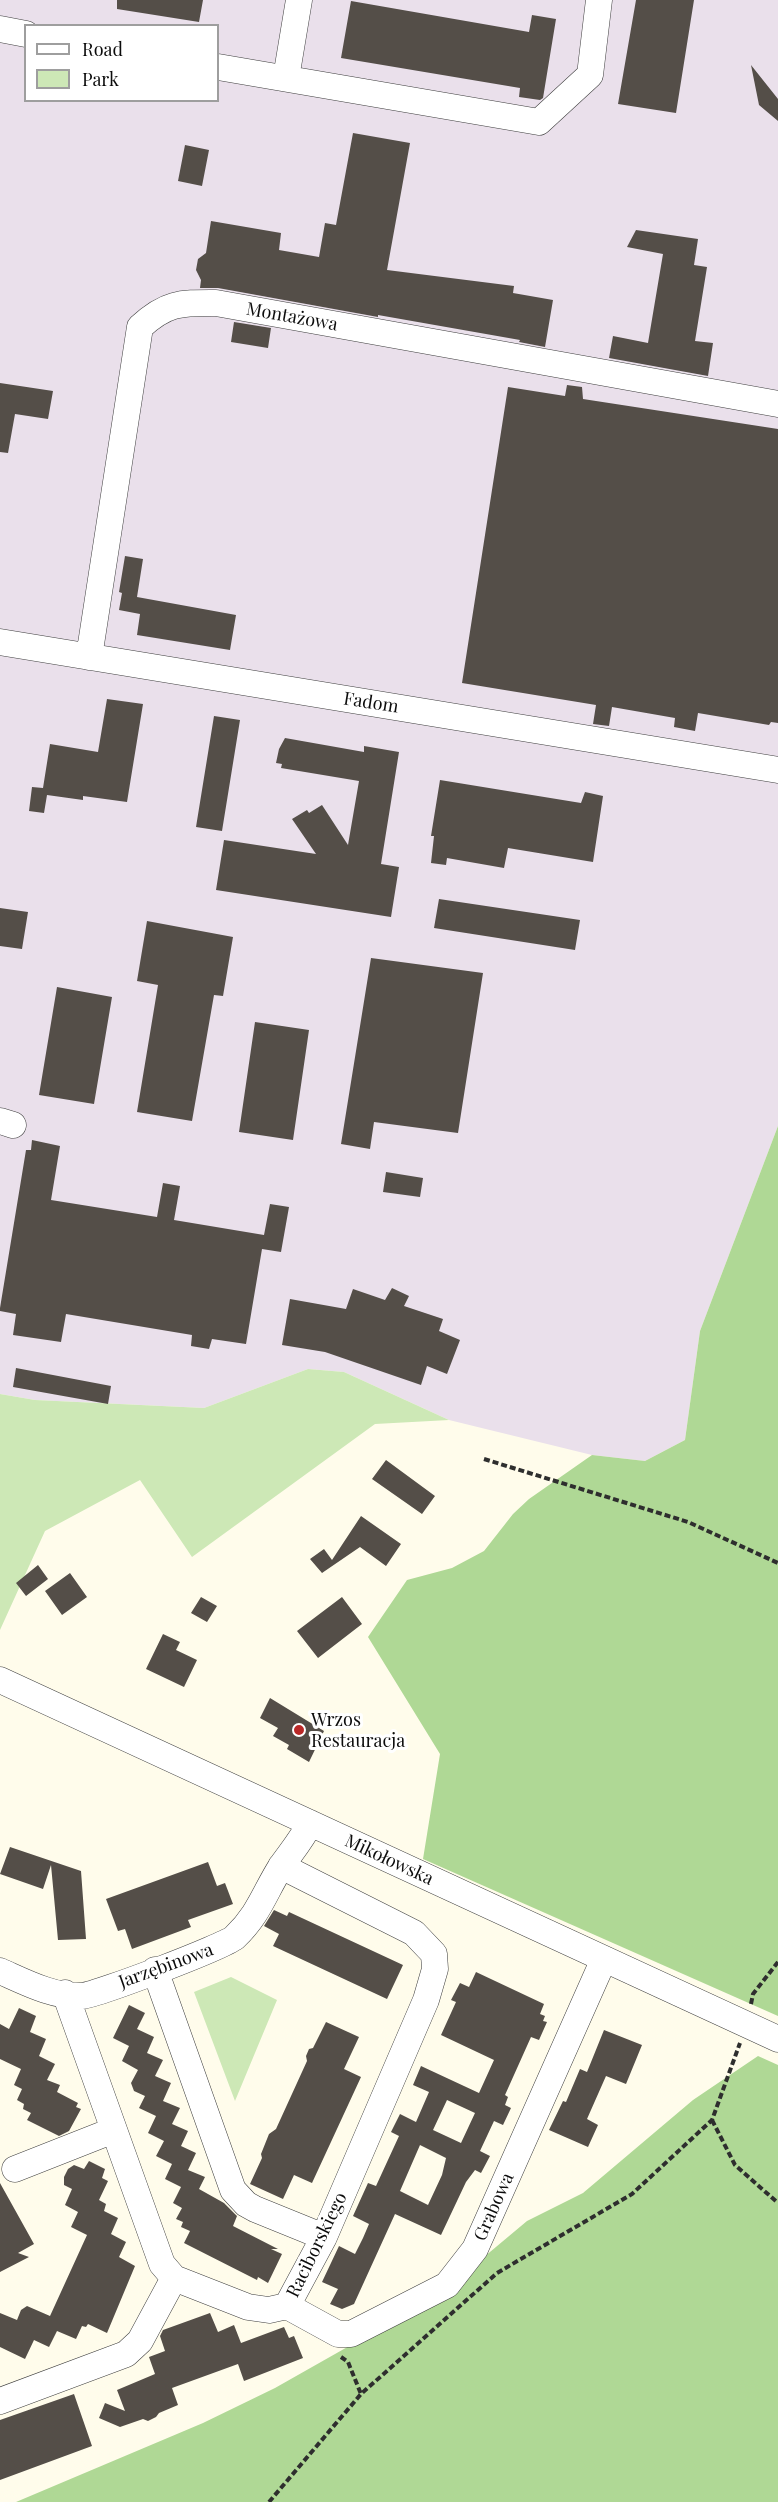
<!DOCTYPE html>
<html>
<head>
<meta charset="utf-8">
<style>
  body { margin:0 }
  #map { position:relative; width:778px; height:2502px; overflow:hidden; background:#fffceb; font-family:"Playfair Display",serif }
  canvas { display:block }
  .legend { position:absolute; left:24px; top:24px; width:195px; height:78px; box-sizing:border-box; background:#fff; border:2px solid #9e9e9e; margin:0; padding:8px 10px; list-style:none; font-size:18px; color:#0c0c0c }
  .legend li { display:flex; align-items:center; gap:12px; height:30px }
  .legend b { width:30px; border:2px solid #9e9e9e }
</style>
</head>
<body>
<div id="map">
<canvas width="778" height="2502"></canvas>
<ul class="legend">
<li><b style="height:8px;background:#fff"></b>Road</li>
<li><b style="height:16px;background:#cde8b6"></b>Park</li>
</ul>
</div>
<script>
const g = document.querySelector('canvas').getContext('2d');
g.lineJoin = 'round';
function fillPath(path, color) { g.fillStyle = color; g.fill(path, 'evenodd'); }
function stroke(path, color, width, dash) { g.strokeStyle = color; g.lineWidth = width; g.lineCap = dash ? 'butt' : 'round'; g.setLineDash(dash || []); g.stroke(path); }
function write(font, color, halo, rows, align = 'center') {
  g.font = font + ' "Playfair Display",serif'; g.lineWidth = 6; g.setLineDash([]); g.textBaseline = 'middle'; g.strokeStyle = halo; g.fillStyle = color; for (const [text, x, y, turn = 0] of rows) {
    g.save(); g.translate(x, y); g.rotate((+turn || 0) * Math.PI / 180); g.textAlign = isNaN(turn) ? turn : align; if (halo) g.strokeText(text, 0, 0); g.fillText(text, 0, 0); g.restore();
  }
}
const industrial = new Path2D(`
  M 0,0 L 778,0 L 778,1126 L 700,1331 L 685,1440 L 645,1461 L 592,1455 L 449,1420 L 344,1372 L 308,1369 L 204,1408 L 35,1400 L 0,1394 ZM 26,26 L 218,26 L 218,100 L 26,100 Z`);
const green = new Path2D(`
  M 308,1369 L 344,1372 L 449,1420 L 375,1424 L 192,1557 L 140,1480 L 45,1531 L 0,1630 L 0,1394 L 35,1400 L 204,1408 Z
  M 231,1977 L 277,2000 L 235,2101 L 194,1992 Z`);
const forest = new Path2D(`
  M 778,1126 L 778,2016 L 423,1859 L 440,1754 L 368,1637 L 407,1580 L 452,1568 L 484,1551 L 513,1514 L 529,1499 L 592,1455 L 645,1461 L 685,1440 L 700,1331 Z
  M 758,2056 L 778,2065 L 778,2502 L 16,2502 L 203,2423 L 275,2388 L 411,2311 L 484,2257 L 527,2221 L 583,2193 L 693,2100 Z`);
const building = new Path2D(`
  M 117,0 L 203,0 L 199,22 L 117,9 Z
  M 636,0 L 694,0 L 676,113 L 618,104 Z
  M 351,1 L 529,32 L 532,15 L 556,19 L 543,98 L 540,100 L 519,97 L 520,88 L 341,58 Z
  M 751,65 L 778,99 L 778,121 L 759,105 Z
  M 353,133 L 410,143 L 387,270 L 514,286 L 513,293 L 553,300 L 545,347 L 519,342 L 520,340 L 378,315 L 378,317 L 218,288 L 200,288 L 201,280 L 196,270 L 198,259 L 206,253 L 211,221 L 281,233 L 279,250 L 319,257 L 325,223 L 336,225 Z
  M 185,145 L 209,150 L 202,186 L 178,181 Z
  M 636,230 L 698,239 L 694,265 L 707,267 L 695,341 L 713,343 L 708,376 L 609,358 L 613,336 L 648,343 L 663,254 L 627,247 Z
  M 234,322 L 271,328 L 268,348 L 231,342 Z
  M 0,383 L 53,391 L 48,419 L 15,414 L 8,453 L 0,452 Z
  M 567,385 L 582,387 L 583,399 L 778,429 L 778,723 L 771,722 L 769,725 L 698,713 L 695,731 L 674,727 L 675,718 L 612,707 L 609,726 L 593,724 L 596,705 L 462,683 L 508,387 L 565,396 Z
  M 125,556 L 143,559 L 137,597 L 236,615 L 230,650 L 137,635 L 140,614 L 119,610 L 122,593 L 119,592 Z
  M 107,699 L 143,704 L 127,802 L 83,796 L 83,800 L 47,795 L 44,813 L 29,811 L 32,787 L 43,788 L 50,744 L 98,752 Z
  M 214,716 L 240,720 L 222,831 L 196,827 Z
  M 285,738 L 364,752 L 364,746 L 399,752 L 381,864 L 399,867 L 391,917 L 216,890 L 224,840 L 316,854 L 292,819 L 307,810 L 309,813 L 322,805 L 348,845 L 359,781 L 281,768 L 282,764 L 276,763 L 279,749 Z
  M 440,780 L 581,803 L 585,792 L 603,796 L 593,862 L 508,848 L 504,868 L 447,858 L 446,865 L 431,863 L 434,836 L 431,836 Z
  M 439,899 L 580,920 L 575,950 L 434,928 Z
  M 0,908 L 28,912 L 22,949 L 0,946 Z
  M 147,921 L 233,937 L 223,996 L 214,995 L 192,1121 L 137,1112 L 158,985 L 137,981 Z
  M 371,958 L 483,973 L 458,1133 L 374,1122 L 370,1149 L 341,1144 Z
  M 57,987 L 112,997 L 94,1104 L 39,1095 Z
  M 255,1022 L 309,1030 L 293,1140 L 239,1132 Z
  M 32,1140 L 60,1146 L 51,1200 L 157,1217 L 163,1183 L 180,1186 L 174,1220 L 264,1235 L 270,1204 L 289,1207 L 281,1252 L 262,1249 L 246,1344 L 212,1339 L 209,1349 L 191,1346 L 192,1335 L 66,1314 L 61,1342 L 13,1335 L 16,1314 L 0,1311 L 0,1308 L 26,1150 L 31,1150 Z
  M 386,1172 L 423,1178 L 420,1197 L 383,1192 Z
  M 392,1288 L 409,1296 L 404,1306 L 443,1319 L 439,1331 L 460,1340 L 447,1374 L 427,1366 L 421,1385 L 325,1352 L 282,1345 L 290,1299 L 346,1309 L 353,1289 L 385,1300 Z
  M 16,1368 L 111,1386 L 108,1404 L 13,1387 Z
  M 386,1460 L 435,1496 L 422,1514 L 372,1479 Z
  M 361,1516 L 401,1544 L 386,1566 L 360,1547 L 322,1573 L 310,1559 L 324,1549 L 332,1560 Z
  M 38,1565 L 48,1579 L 26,1596 L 16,1583 Z
  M 70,1573 L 87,1597 L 62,1615 L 45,1591 Z
  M 201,1597 L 217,1606 L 207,1622 L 191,1613 Z
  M 342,1597 L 362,1624 L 318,1658 L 297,1631 Z
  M 163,1634 L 180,1642 L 176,1650 L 197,1660 L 184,1687 L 146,1669 Z
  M 270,1698 L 324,1731 L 309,1762 L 287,1749 L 289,1745 L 273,1736 L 278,1728 L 260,1718 Z
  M 10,1847 L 81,1871 L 86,1939 L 58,1940 L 51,1865 L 43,1889 L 0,1874 Z
  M 208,1862 L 217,1886 L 225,1883 L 233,1904 L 188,1920 L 191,1927 L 132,1949 L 125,1929 L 118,1931 L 106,1899 Z
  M 274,1910 L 287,1916 L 289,1912 L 403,1965 L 387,1999 L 273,1946 L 279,1934 L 264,1926 Z
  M 476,1972 L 544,2004 L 540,2014 L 545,2016 L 543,2021 L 547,2022 L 539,2040 L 531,2037 L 505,2095 L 508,2097 L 505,2105 L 511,2108 L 503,2125 L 494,2121 L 480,2151 L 490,2156 L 481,2173 L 475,2170 L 466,2182 L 441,2235 L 395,2214 L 354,2304 L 342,2309 L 330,2304 L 338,2289 L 322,2282 L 339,2246 L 355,2254 L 363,2238 L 369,2224 L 353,2216 L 368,2183 L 376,2186 L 399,2136 L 391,2132 L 400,2114 L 416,2122 L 429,2092 L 413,2085 L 421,2066 L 479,2093 L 494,2060 L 441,2035 L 456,2002 L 451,2000 L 460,1983 L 469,1987 ZM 447,2100 L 475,2113 L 461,2143 L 433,2130 ZM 420,2145 L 446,2158 L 442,2175 L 428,2205 L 400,2191 Z
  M 129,2005 L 145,2013 L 137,2029 L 154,2037 L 147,2053 L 163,2060 L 155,2076 L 171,2083 L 163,2101 L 180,2108 L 172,2124 L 188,2131 L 181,2146 L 196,2153 L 188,2170 L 205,2177 L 199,2189 L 224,2203 L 237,2216 L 233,2226 L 278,2249 L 271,2249 L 282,2254 L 268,2283 L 258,2277 L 257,2280 L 184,2243 L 190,2231 L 181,2227 L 183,2222 L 176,2219 L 182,2208 L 173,2203 L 181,2187 L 165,2179 L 172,2164 L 156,2156 L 164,2141 L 148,2133 L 156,2116 L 139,2108 L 145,2096 L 134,2091 L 131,2083 L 138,2070 L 122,2061 L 129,2046 L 113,2038 Z
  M 19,2008 L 36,2016 L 30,2032 L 46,2039 L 39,2056 L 55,2064 L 47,2080 L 60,2085 L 57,2092 L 78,2103 L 76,2107 L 81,2109 L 69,2131 L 59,2136 L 27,2120 L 31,2113 L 23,2109 L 24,2104 L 17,2100 L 22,2089 L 14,2085 L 21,2069 L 0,2059 L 0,2024 L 9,2029 Z
  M 326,2022 L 359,2037 L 344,2069 L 361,2077 L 312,2183 L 294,2175 L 283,2199 L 250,2184 L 262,2158 L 261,2154 L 269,2134 L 276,2129 L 307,2061 L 306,2056 L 309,2049 L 313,2048 Z
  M 604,2030 L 642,2045 L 626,2084 L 606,2076 L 587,2119 L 598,2125 L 588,2147 L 549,2130 L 563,2101 L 566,2102 L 580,2069 L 587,2072 Z
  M 89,2161 L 105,2169 L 102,2178 L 108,2181 L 99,2200 L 106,2204 L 104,2211 L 118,2218 L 111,2234 L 126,2242 L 119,2257 L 135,2266 L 107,2333 L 88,2324 L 86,2327 L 82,2326 L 76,2339 L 57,2331 L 49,2347 L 34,2340 L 25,2359 L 0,2347 L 0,2313 L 17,2320 L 21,2310 L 27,2306 L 50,2316 L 87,2235 L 71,2227 L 78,2212 L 65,2205 L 72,2189 L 64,2185 L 64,2177 L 68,2169 L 74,2165 L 84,2169 Z
  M 0,2183 L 34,2244 L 18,2253 L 29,2257 L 0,2272 Z
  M 210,2313 L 218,2332 L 234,2325 L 241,2343 L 284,2327 L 289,2338 L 294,2336 L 303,2358 L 244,2381 L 238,2364 L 172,2388 L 178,2405 L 159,2413 L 156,2417 L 148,2421 L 143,2419 L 120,2427 L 99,2418 L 105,2403 L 125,2411 L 117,2390 L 155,2374 L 149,2357 L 165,2351 L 160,2336 L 163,2330 Z
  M 74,2394 L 92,2446 L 0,2480 L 0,2420 Z`);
const path = new Path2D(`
  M 484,1459 L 688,1522 L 778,1563
  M 751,2004 L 753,1994 L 778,1962
  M 712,2120 L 735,2165 L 778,2203
  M 341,2357 L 348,2362 L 361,2394
  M 269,2502 L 361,2394 L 497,2273 L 632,2194 L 712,2120 L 740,2043`);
const minor = new Path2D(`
  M 0,29 L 26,34
  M 218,67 L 539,122 L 590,75 L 599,0
  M 286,78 L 299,0
  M 0,642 L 778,770
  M 89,657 L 140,327 C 167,302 181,303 216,303 L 778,404
  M 0,1121 L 13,1125
  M 0,1680 L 778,2039
  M 155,1970 L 233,2190 L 246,2204 L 255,2209 L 324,2237
  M 0,1971 C 25,1982 53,1997 82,1996 C 96,1995 226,1946 235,1937 C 260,1913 265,1891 282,1865 C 292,1851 303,1838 310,1823
  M 65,1993 L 162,2264 L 174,2278 L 248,2307 L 269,2310 L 287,2306 L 324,2237 L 426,2000 L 435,1969 L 434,1954 L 414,1933 L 281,1866
  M 15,2169 L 114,2130
  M 287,2306 L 338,2334 L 351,2334 L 447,2285 L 475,2249 L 604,1959
  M 0,2401 L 126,2354 L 140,2341 L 174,2278`);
const markers = [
  [299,1730,6,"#b92827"]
];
const streetNames = [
  ["Montażowa",292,317,10],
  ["Fadom",371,703,9],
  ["Mikołowska",389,1860,25],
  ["Jarzębinowa",166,1966,-20],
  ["Grabowa",494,2207,-66],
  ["Raciborskiego",317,2245,-64]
];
const poiNames = [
  ["Wrzos",311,1720],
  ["Restauracja",311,1741]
];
fillPath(industrial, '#eae0eb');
fillPath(green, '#cde8b6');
fillPath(forest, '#afd895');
fillPath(building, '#544e48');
stroke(minor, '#3f3f3f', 27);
stroke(path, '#2e2e2e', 4, [6, 3]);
stroke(minor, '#fff', 26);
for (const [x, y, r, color] of markers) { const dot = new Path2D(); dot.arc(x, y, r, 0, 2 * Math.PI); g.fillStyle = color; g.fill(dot); stroke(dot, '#fff', 2); }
write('18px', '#0c0c0c', '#fff', streetNames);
write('18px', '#0c0c0c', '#fff', poiNames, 'left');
</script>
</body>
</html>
